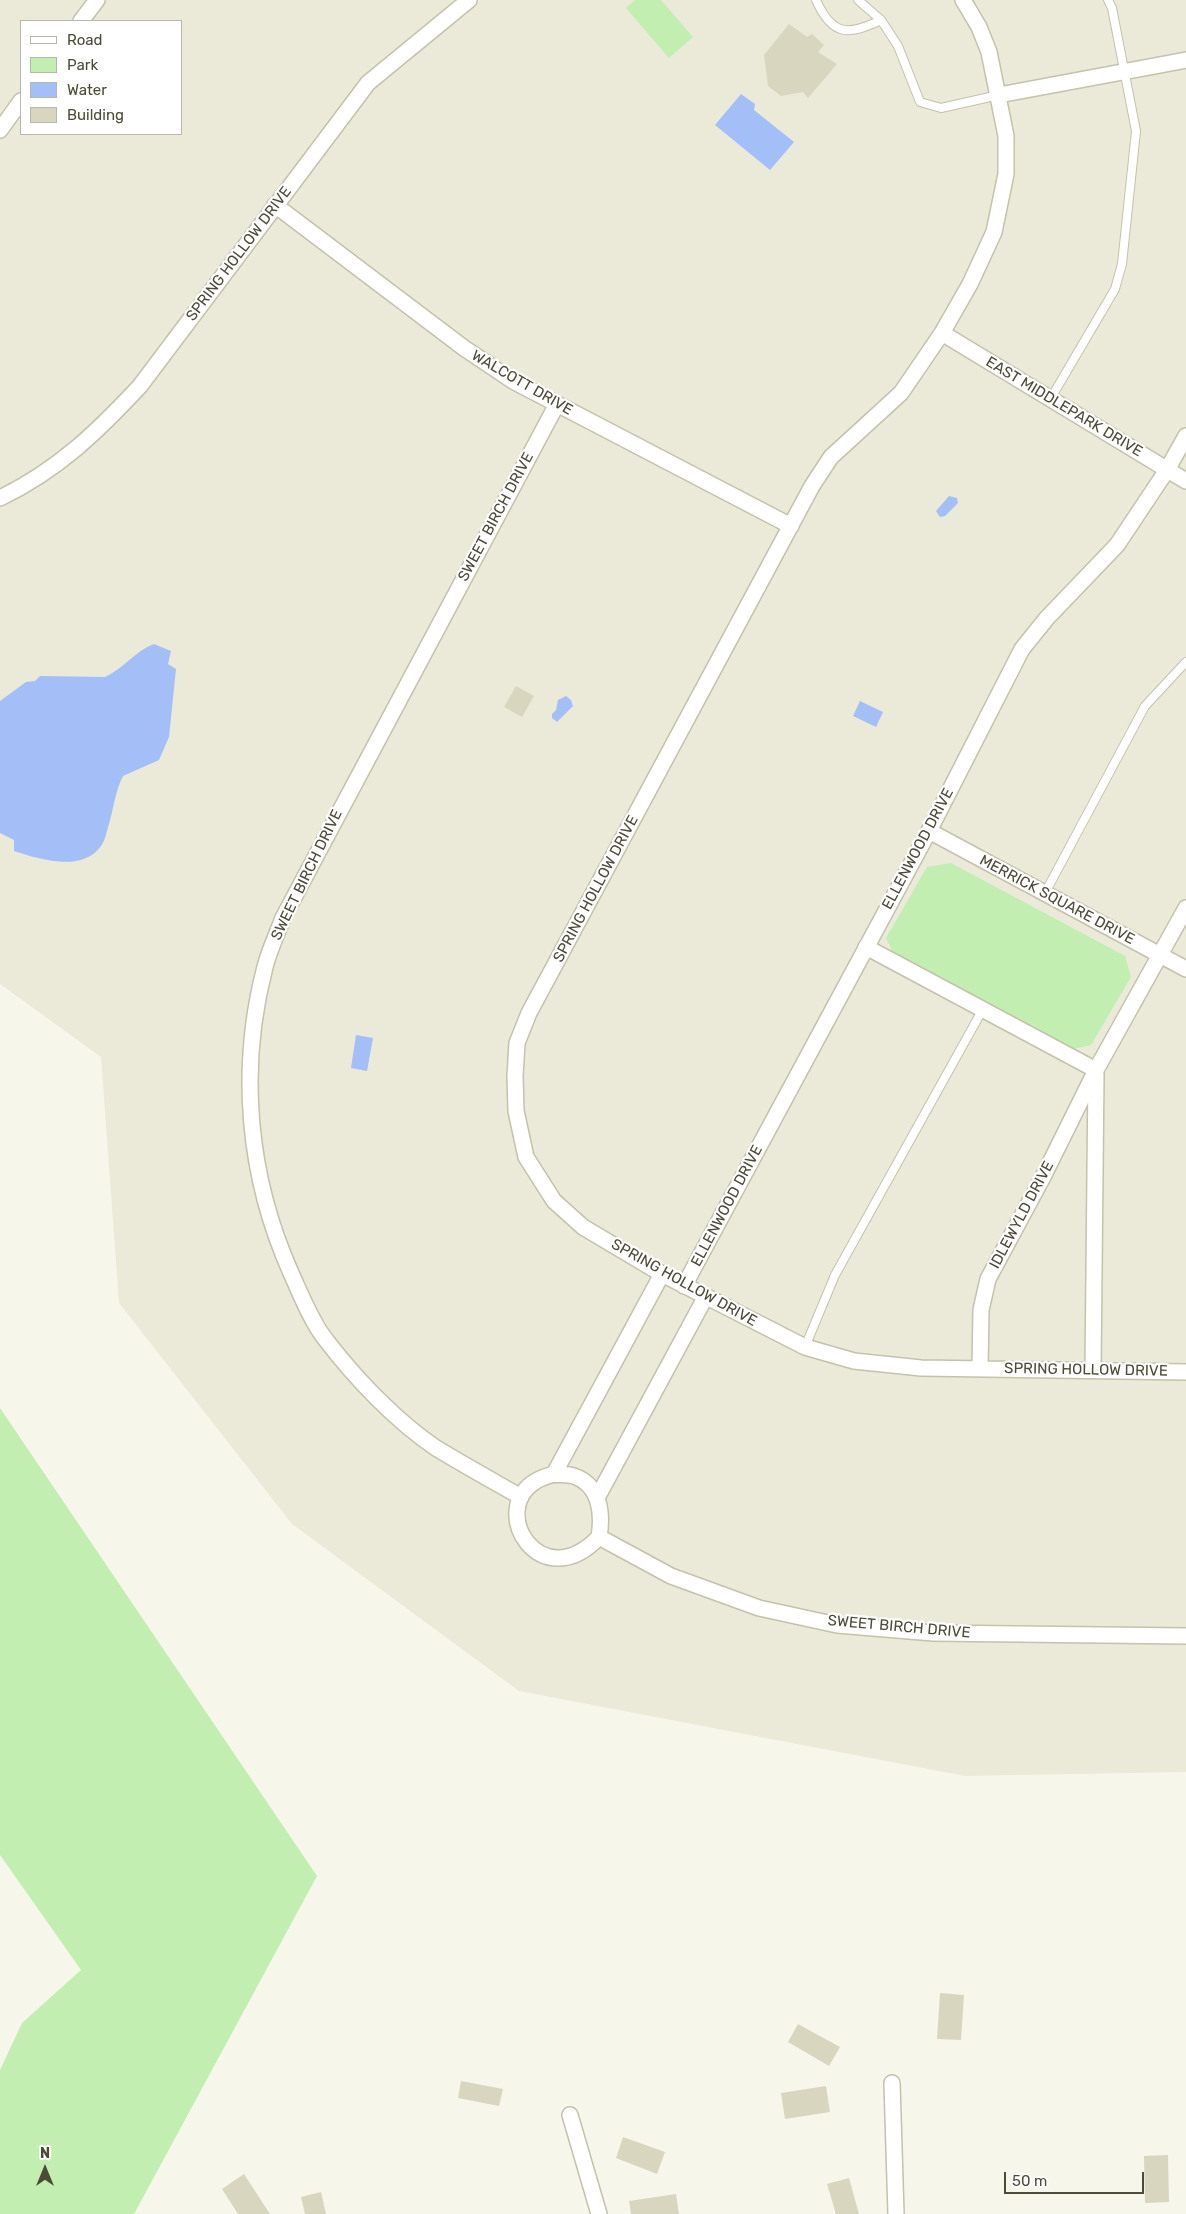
<!DOCTYPE html>
<html>
<head>
<meta charset="utf-8">
<style>
  body { margin:0 }
  #map { position:relative; width:1186px; height:2214px; overflow:hidden; background:#f7f6eb; font-family:Rubik,sans-serif }
  canvas { display:block }
  .legend { position:absolute; left:20px; top:20px; width:162px; height:115px; box-sizing:border-box; background:#fff; border:1px solid #b7b7af; margin:0; padding:6px 9px; list-style:none; font-size:15px; color:#4c4a38 }
  .legend li { display:flex; align-items:center; gap:10px; height:25px }
  .legend b { width:25px; border:1px solid #b7b7af }
  .north { position:absolute; left:20px; top:2144px; width:50px; height:50px; -webkit-text-stroke:4px #fff; paint-order:stroke; rotate:0deg; font-size:14px; font-weight:700; line-height:20px; text-align:center; color:#4c4a38 }
  .north::after { content:''; display:block; margin:auto; width:18px; height:22px; background:#4c4a38; clip-path:polygon(50% 0,100% 100%,50% 72%,0 100%) }
  .scale { position:absolute; left:1004px; top:2172px; width:140px; height:22px; box-sizing:border-box; border:2px solid #4c4a38; border-top:0; padding-left:6px; font-size:15px; line-height:18px; white-space:nowrap; color:#4c4a38; -webkit-text-stroke:4px #fff; paint-order:stroke }
</style>
</head>
<body>
<div id="map">
<canvas width="1186" height="2214"></canvas>
<ul class="legend">
<li><b style="height:6px;background:#fff"></b>Road</li>
<li><b style="height:14px;background:#c2eeb1"></b>Park</li>
<li><b style="height:14px;background:#a4bef7"></b>Water</li>
<li><b style="height:14px;background:#d9d6bf"></b>Building</li>
</ul>
<div class="north">N</div>
<div class="scale">50 m</div>
</div>
<script>
const g = document.querySelector('canvas').getContext('2d');
g.lineJoin = 'round';
function fillPath(path, color) { g.fillStyle = color; g.fill(path, 'evenodd'); }
function stroke(path, color, width, dash) { g.strokeStyle = color; g.lineWidth = width; g.lineCap = dash ? 'butt' : 'round'; g.setLineDash(dash || []); g.stroke(path); }
function write(font, color, halo, rows, align = 'center') {
  g.font = font + ' Rubik,sans-serif'; g.lineWidth = 4.5; g.setLineDash([]); g.textBaseline = 'middle'; g.strokeStyle = halo; g.fillStyle = color; for (const [text, x, y, turn = 0] of rows) {
    g.save(); g.translate(x, y); g.rotate((+turn || 0) * Math.PI / 180); g.textAlign = isNaN(turn) ? turn : align; if (halo) g.strokeText(text, 0, 0); g.fillText(text, 0, 0); g.restore();
  }
}
const residential = new Path2D(`
  M 0,0 L 1186,0 L 1186,1772 L 965,1776 L 519,1691 L 292,1524 L 119,1303 L 101,1057 L 0,984 ZM 21,21 L 181,21 L 181,134 L 21,134 Z`);
const green = new Path2D(`
  M 635,0 L 661,0 L 693,37 L 669,58 L 626,8 Z
  M 951,863 L 1125,956 L 1131,977 L 1091,1045 L 1073,1049 L 895,957 L 886,938 L 927,867 Z
  M 0,1408 L 317,1876 L 134,2214 L 0,2214 L 0,2070 L 22,2023 L 81,1970 L 0,1855 Z`);
const water = new Path2D(`
  M 741,94 L 755,104 L 754,110 L 794,142 L 770,170 L 715,125 Z
  M 949,496 L 957,498 L 958,503 L 945,516 L 940,517 L 936,511 Z
  M 154,644 L 171,651 L 168,664 L 176,669 L 169,737 L 159,760 L 123,776 C 115,792 114,807 109,824 C 107,830 105,841 101,846 C 82,873 39,859 14,851 L 14,840 L 0,833 L 0,701 L 26,682 L 35,681 L 40,676 L 105,677 C 123,669 135,651 154,644 Z
  M 566,696 L 571,700 L 573,706 L 557,722 L 552,718 L 552,714 L 556,710 L 558,700 Z
  M 860,701 L 883,712 L 876,727 L 853,716 Z
  M 356,1035 L 373,1038 L 367,1071 L 351,1068 Z`);
const building = new Path2D(`
  M 789,24 L 807,37 L 812,34 L 824,45 L 818,52 L 837,64 L 808,98 L 803,92 L 781,96 L 768,86 L 764,55 Z
  M 516,686 L 534,696 L 522,717 L 504,707 Z
  M 940,1993 L 964,1995 L 961,2040 L 937,2039 Z
  M 798,2024 L 840,2047 L 829,2066 L 788,2042 Z
  M 461,2081 L 503,2089 L 499,2106 L 458,2098 Z
  M 826,2086 L 830,2112 L 785,2119 L 781,2093 Z
  M 623,2137 L 665,2152 L 657,2174 L 616,2158 Z
  M 1168,2155 L 1169,2202 L 1145,2203 L 1144,2156 Z
  M 244,2174 L 270,2214 L 238,2214 L 222,2189 Z
  M 849,2178 L 859,2214 L 836,2214 L 827,2184 Z
  M 321,2192 L 326,2214 L 305,2214 L 301,2197 Z
  M 676,2194 L 679,2214 L 631,2214 L 629,2201 Z`);
const service = new Path2D(`
  M 816,0 C 832,36 848,36 881,20
  M 858,0 L 881,20 L 898,46 L 920,102 L 941,108 L 999,95
  M 1051,398 L 1115,289 L 1122,264 L 1136,131 L 1112,8 L 1108,0
  M 1045,893 L 1145,706 L 1186,662
  M 805,1347 L 835,1275 L 983,1009`);
const minor = new Path2D(`
  M 963,0 L 979,27 L 989,52 L 1006,136 L 1006,174 L 994,232 L 970,284 L 942,333 L 901,393 L 831,457 L 812,486 L 529,1013 L 517,1043 L 515,1076 L 516,1111 L 526,1157 L 554,1201 L 583,1227 L 662,1274 L 805,1347 L 854,1361 L 921,1368 L 1186,1372
  M 81,21 L 97,0
  M 999,95 L 1186,60
  M 0,130 L 21,101
  M 275,205 L 464,348 L 513,381 L 791,526
  M 942,333 L 1186,481
  M 0,498 C 58,470 97,432 140,386 L 368,83 L 469,0
  M 929,831 L 1186,969
  M 866,947 L 1096,1070
  M 684,1286 L 929,831 L 1022,649 L 1047,618 L 1117,545 L 1167,470 L 1186,436
  M 980,1368 L 981,1310 L 988,1279 L 1043,1177 L 1096,1070 L 1186,908
  M 1093,1370 L 1096,1074
  M 554,1474 C 560,1475 568,1474 574,1476 C 600,1485 603,1513 599,1537 C 541,1598 487,1510 536,1481 C 541,1478 548,1476 554,1474 Z
  M 554,1474 L 662,1274
  M 521,1497 C 493,1481 464,1465 436,1448 C 396,1421 355,1378 326,1340 C 312,1323 300,1293 291,1273 C 248,1177 238,1070 265,967 C 269,951 277,934 283,918 L 557,404
  M 597,1498 L 705,1298
  M 599,1537 L 671,1576 L 759,1608 L 837,1625 L 933,1633 L 1186,1636
  M 892,2083 L 896,2214
  M 570,2115 L 599,2214`);
const streetNames = [
  ["SPRING HOLLOW DRIVE",239,254,-53],
  ["WALCOTT DRIVE",522,383,30],
  ["EAST MIDDLEPARK DRIVE",1064,407,31],
  ["SWEET BIRCH DRIVE",496,517,-62],
  ["ELLENWOOD DRIVE",918,849,-62],
  ["SWEET BIRCH DRIVE",307,875,-64],
  ["SPRING HOLLOW DRIVE",596,889,-62],
  ["MERRICK SQUARE DRIVE",1057,900,28],
  ["ELLENWOOD DRIVE",727,1206,-62],
  ["IDLEWYLD DRIVE",1022,1215,-62],
  ["SPRING HOLLOW DRIVE",684,1283,29],
  ["SPRING HOLLOW DRIVE",1086,1370,1],
  ["SWEET BIRCH DRIVE",899,1627,5]
];
fillPath(residential, '#ebead9');
fillPath(green, '#c2eeb1');
fillPath(water, '#a4bef7');
fillPath(building, '#d9d6bf');
stroke(service, '#c3c2ac', 10);
stroke(minor, '#c3c2ac', 18);
stroke(service, '#fff', 8);
stroke(minor, '#fff', 15);
write('15px', '#4c4a38', '#fff', streetNames);
</script>
</body>
</html>
